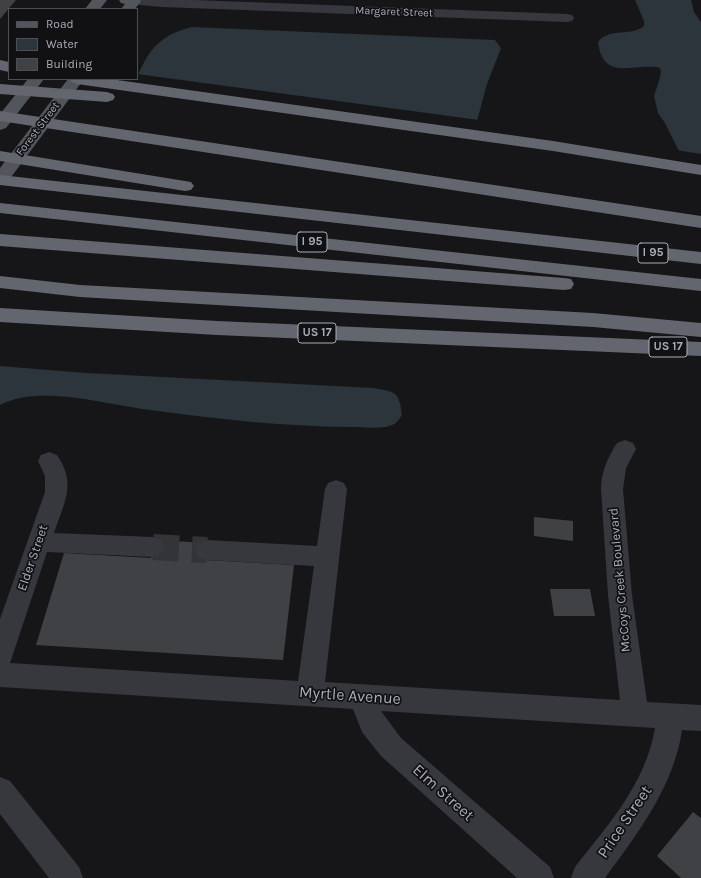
<!DOCTYPE html>
<html>
<head>
<meta charset="utf-8">
<style>
  body { margin:0 }
  #map { position:relative; width:701px; height:878px; overflow:hidden; background:#161618; font-family:Karla,sans-serif }
  canvas { display:block }
  .legend { position:absolute; left:8px; top:8px; width:130px; height:72px; box-sizing:border-box; background:#111113; border:1px solid #4d4f55; margin:0; padding:5px 7px; list-style:none; font-size:12px; color:#a8adb8 }
  .legend li { display:flex; align-items:center; gap:8px; height:20px }
  .legend b { width:20px; border:1px solid #4d4f55 }
</style>
</head>
<body>
<div id="map">
<canvas width="701" height="878"></canvas>
<ul class="legend">
<li><b style="height:5px;background:#53555c"></b>Road</li>
<li><b style="height:11px;background:#2c353c"></b>Water</li>
<li><b style="height:11px;background:#404145"></b>Building</li>
</ul>
</div>
<script>
const g = document.querySelector('canvas').getContext('2d');
g.lineJoin = 'round';
function fillPath(path, color) { g.fillStyle = color; g.fill(path, 'evenodd'); }
function stroke(path, color, width, dash) { g.strokeStyle = color; g.lineWidth = width; g.lineCap = dash ? 'butt' : 'round'; g.setLineDash(dash || []); g.stroke(path); }
function write(font, color, halo, rows, align = 'center') {
  g.font = font + ' Karla,sans-serif'; g.lineWidth = 3.5; g.setLineDash([]); g.textBaseline = 'middle'; g.strokeStyle = halo; g.fillStyle = color; for (const [text, x, y, turn = 0] of rows) {
    g.save(); g.translate(x, y); g.rotate((+turn || 0) * Math.PI / 180); g.textAlign = isNaN(turn) ? turn : align; if (halo) g.strokeText(text, 0, 0); g.fillText(text, 0, 0); g.restore();
  }
}
const water = new Path2D(`
  M 635,0 L 691,0 L 694,12 L 701,22 L 701,179 L 683,159 L 665,123 L 658,113 L 654,96 L 659,81 L 661,72 L 660,68 C 635,62 603,83 598,42 C 610,27 631,37 644,26 L 644,21 Z
  M 192,27 L 495,40 L 501,48 L 487,84 L 474,132 L 138,75 C 150,47 163,34 192,27 Z
  M 0,366 L 86,373 L 373,388 C 396,392 399,391 402,415 C 400,418 397,423 394,424 C 384,430 366,427 355,427 C 286,427 218,419 150,410 C 106,405 41,384 0,405 Z`);
const pier = new Path2D(`
  M 137,74 L 479,120 L 476,133 L 139,84 Z
  M 676,150 L 701,154 L 701,181 L 681,161 Z`);
const building = new Path2D(`
  M 0,0 L 16,0 L 0,19 Z
  M 534,517 L 573,521 L 573,541 L 534,536 Z
  M 155,540 L 208,543 L 205,560 L 294,565 L 283,660 L 36,645 L 64,553 L 151,558 Z
  M 550,589 L 590,589 L 595,616 L 554,616 Z
  M 693,812 L 701,818 L 701,878 L 681,878 L 657,856 Z`);
const minorTunnel = new Path2D(`
  M 153,547 L 207,550`);
const minor = new Path2D(`
  M 128,0 L 194,0 L 567,14 L 572,15 L 574,18 L 572,21 L 567,22 L 162,7 L 129,4 Z
  M 625,440 L 633,443 L 636,449 L 626,468 L 623,489 L 632,595 L 647,702 L 701,705 L 701,731 L 682,730 C 674,786 638,833 605,878 L 571,878 L 575,867 C 608,825 646,783 655,728 L 381,711 L 401,738 L 550,867 L 554,878 L 517,878 L 381,756 L 362,732 L 353,709 L 0,687 L 0,619 L 45,492 L 45,476 L 38,461 L 41,455 L 49,452 L 57,455 C 77,484 64,503 54,533 L 153,537 L 161,540 L 165,547 L 161,554 L 153,557 L 47,552 L 10,663 L 298,681 L 314,566 L 207,560 L 198,557 L 195,550 L 198,543 L 207,540 L 317,546 L 325,489 L 328,483 L 336,480 L 344,483 L 347,489 L 325,682 L 620,700 L 608,595 L 601,489 C 601,472 608,457 617,443 Z
  M 0,777 L 10,781 L 79,867 L 83,878 L 49,878 L 0,814 Z`);
const major = new Path2D(`
  M 92,0 L 107,0 L 100,9 L 85,9 Z
  M 119,0 L 140,0 L 141,1 L 135,9 L 121,9 L 125,4 L 121,3 Z
  M 28,79 L 44,79 L 6,128 L 0,130 L 0,114 Z
  M 68,79 L 84,79 L 6,184 L 0,185 L 0,168 Z`);
const highway = new Path2D(`
  M 0,60 L 9,62 L 9,72 L 0,70 Z
  M 69,79 L 110,79 L 553,141 L 701,165 L 701,175 L 553,151 L 77,84 L 72,82 Z
  M 0,84 L 107,92 L 113,94 L 115,97 L 113,100 L 107,102 L 0,94 Z
  M 0,111 L 701,216 L 701,228 L 0,121 Z
  M 0,151 L 185,181 L 191,182 L 194,186 L 191,190 L 185,191 L 0,161 Z
  M 0,175 L 701,252 L 701,264 L 0,185 Z
  M 0,203 L 701,279 L 701,291 L 0,213 Z
  M 0,234 L 564,278 L 571,279 L 574,284 L 571,289 L 564,290 L 0,246 Z
  M 0,276 L 80,285 L 593,313 L 701,323 L 701,337 L 593,327 L 80,297 L 0,288 Z
  M 0,308 L 217,321 L 701,342 L 701,356 L 217,335 L 0,322 Z`);
const farStreetnames = [
  ["Margaret Street",394,12,2],
  ["Forest Street",38,129,-53]
];
const shields = [
  [312,242,30],
  [653,253,30],
  [317,333,38],
  [668,347,38]
];
const shieldNames = [
  ["I 95",312,242],
  ["I 95",653,253],
  ["US 17",317,333],
  ["US 17",668,347]
];
const streetNames = [
  ["Elder Street",33,558,-71],
  ["McCoys Creek Boulevard",620,580,-95]
];
const nearStreetnames = [
  ["Myrtle Avenue",350,696,4],
  ["Elm Street",443,793,42],
  ["Price Street",625,822,-56]
];
fillPath(water, '#2c353c');
fillPath(pier, '#161618');
fillPath(building, '#404145');
stroke(minorTunnel, '#333438', 26, [26, 13]);
fillPath(minor, '#37383d');
fillPath(major, '#53555c');
fillPath(highway, '#63666e');
write('11px', '#a8adb8', '#111113', farStreetnames);
for (const [x, y, w] of shields) { const box = new Path2D(); box.roundRect(x - w / 2, y - 10, w, 20, 3); g.fillStyle = '#111113'; g.fill(box); stroke(box, '#a8adb8', 1); }
write('bold 12px', '#a8adb8', null, shieldNames);
write('13px', '#a8adb8', '#111113', streetNames);
write('16px', '#a8adb8', '#111113', nearStreetnames);
</script>
</body>
</html>
